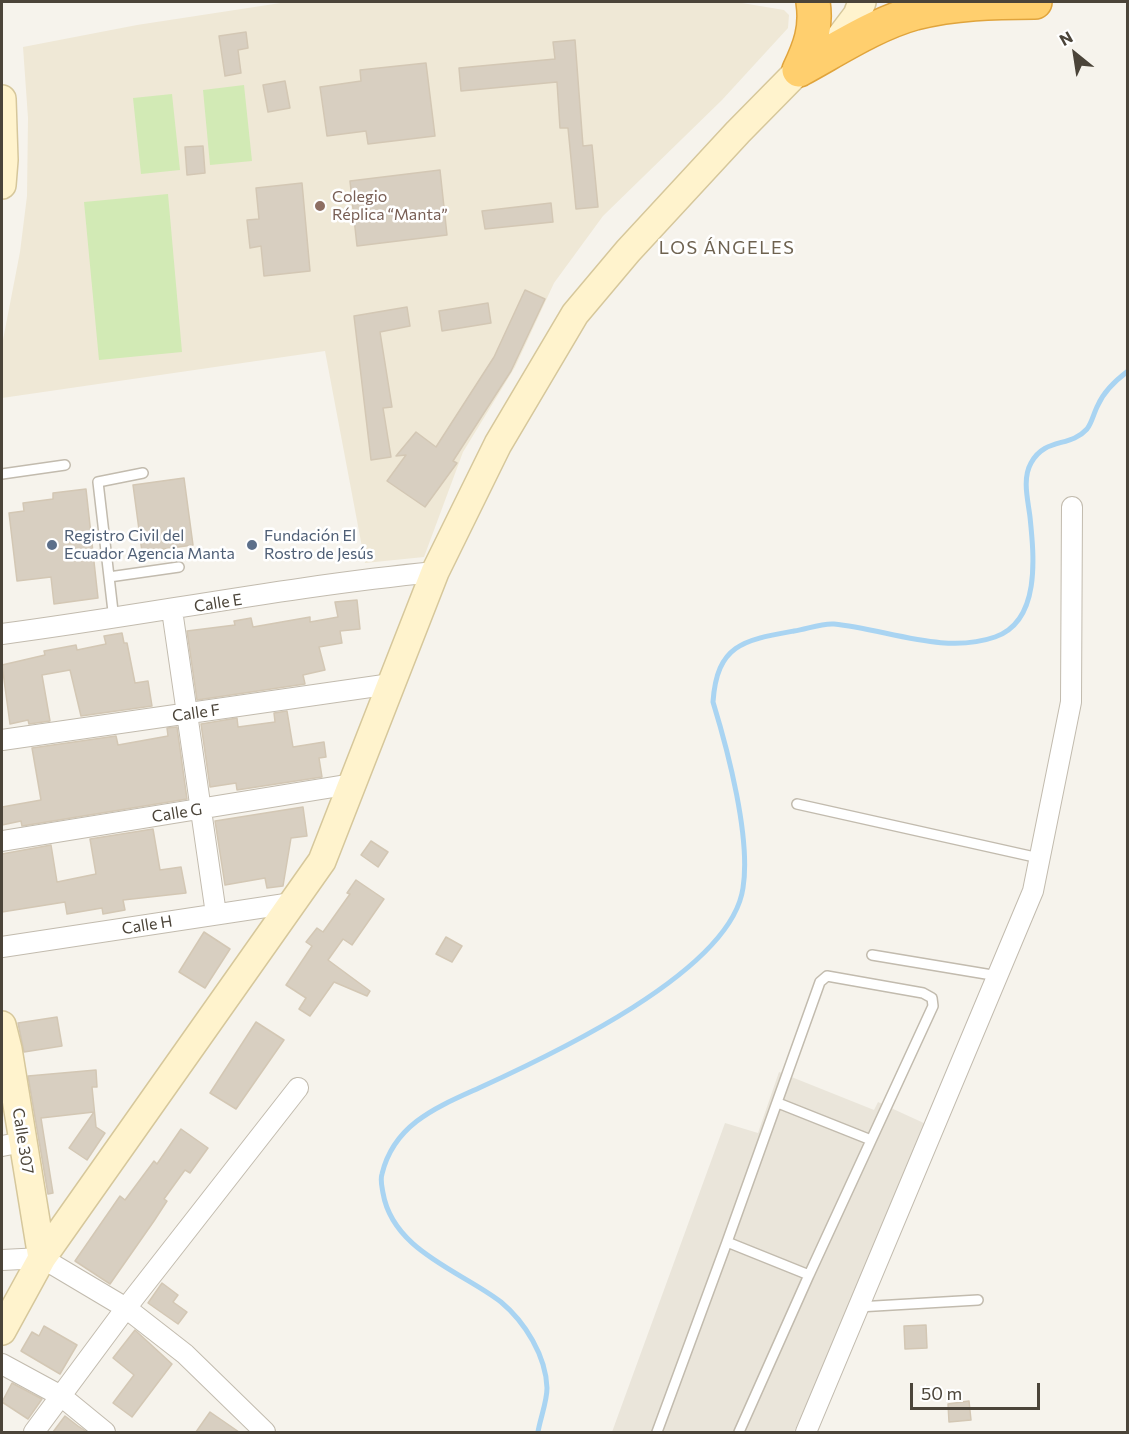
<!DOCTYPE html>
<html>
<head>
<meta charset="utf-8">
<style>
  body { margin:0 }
  #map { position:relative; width:1129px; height:1434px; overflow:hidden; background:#f6f3ec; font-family:Commissioner,sans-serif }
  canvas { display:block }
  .frame { position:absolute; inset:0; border:3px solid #4b4439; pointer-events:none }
  .north { position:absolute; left:1045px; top:24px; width:60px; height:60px; -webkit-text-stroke:4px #fff; paint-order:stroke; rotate:330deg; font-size:16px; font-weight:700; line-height:24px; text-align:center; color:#4b4439 }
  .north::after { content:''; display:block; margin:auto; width:21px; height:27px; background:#4b4439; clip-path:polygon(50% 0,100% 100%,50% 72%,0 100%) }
  .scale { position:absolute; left:910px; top:1383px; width:130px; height:27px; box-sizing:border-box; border:3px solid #4b4439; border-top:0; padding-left:8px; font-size:18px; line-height:21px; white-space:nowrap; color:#4b4439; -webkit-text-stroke:4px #fff; paint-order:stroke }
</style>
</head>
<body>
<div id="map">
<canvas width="1129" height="1434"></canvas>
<div class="frame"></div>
<div class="north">N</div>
<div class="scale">50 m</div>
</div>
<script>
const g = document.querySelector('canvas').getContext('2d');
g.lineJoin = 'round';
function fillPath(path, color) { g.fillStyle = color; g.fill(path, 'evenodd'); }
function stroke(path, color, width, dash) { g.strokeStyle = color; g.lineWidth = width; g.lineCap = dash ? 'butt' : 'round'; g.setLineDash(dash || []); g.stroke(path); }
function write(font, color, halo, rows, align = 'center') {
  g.font = font + ' Commissioner,sans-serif'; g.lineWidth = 5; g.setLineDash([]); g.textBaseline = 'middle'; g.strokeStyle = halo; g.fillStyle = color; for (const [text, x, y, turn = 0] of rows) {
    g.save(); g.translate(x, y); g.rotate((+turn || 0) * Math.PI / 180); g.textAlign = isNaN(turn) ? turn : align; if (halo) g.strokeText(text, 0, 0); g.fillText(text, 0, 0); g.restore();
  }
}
const residential = new Path2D(`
  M 779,1072 L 874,1110 L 878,1102 L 928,1125 L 794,1432 L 612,1432 L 725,1123 L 758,1133 Z`);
const education = new Path2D(`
  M 287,2 L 736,2 L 784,10 L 789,15 L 788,28 L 722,100 L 603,216 L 554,283 L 515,367 L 463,452 L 424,557 L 365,563 L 325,351 L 2,398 L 2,345 L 20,252 L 27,196 L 28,118 L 23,47 L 137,25 Z`);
const green = new Path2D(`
  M 244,85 L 252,161 L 210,165 L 203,90 Z
  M 172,94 L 180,170 L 141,174 L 133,98 Z
  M 168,194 L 182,352 L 99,360 L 84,202 Z`);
const stream = new Path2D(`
  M 538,1432 C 540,1419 547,1402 547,1388 C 546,1356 525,1322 501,1302 C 461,1271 393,1251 383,1193 C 382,1187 380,1180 382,1174 C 394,1124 437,1107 479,1088 C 549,1056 731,972 743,888 C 751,838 728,751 713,702 C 717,644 744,640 794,631 C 807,629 822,623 834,624 C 886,629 944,655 995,637 C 1041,621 1034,556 1030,517 C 1028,500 1022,479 1031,463 C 1045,437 1070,448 1087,429 C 1092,423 1094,412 1098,405 C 1104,391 1116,380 1128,371`);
const building = new Path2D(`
  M 246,32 L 248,48 L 238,50 L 241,73 L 225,76 L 219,36 Z
  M 575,40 L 583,146 L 592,145 L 598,207 L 576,209 L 568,128 L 560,128 L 557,82 L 461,91 L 459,68 L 555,59 L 553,42 Z
  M 426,63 L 435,136 L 368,144 L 366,131 L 327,136 L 320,87 L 361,81 L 360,70 Z
  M 285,81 L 290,108 L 268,112 L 263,85 Z
  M 203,146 L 205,173 L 187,175 L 185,147 Z
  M 440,170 L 447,235 L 357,246 L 350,181 Z
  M 302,183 L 310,271 L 264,276 L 261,246 L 250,248 L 247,220 L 259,219 L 256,188 Z
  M 551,203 L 553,222 L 485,229 L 482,211 Z
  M 525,290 L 545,299 L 511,371 L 453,461 L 457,463 L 425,507 L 387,481 L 406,455 L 396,456 L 416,432 L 436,447 L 494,357 Z
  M 488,303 L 491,323 L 442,331 L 439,311 Z
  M 407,307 L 410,326 L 380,332 L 392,407 L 383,408 L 391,457 L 371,460 L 354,316 Z
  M 184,478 L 193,545 L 142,552 L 133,485 Z
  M 86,489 L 98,598 L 54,604 L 51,577 L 17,581 L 9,513 L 24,511 L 23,503 L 53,499 L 53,493 Z
  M 357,600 L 360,629 L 340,631 L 342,643 L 319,647 L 325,670 L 303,675 L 305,684 L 197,700 L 187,631 L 235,625 L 234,621 L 251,618 L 253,627 L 310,617 L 310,622 L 338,617 L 335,602 Z
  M 122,633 L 124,643 L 127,643 L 135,683 L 148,681 L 152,706 L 81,716 L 70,670 L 42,675 L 50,721 L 29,724 L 28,720 L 10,724 L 2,665 L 45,655 L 44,651 L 76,645 L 77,650 L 106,644 L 104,636 Z
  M 287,711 L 293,747 L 324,742 L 326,757 L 319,758 L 322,777 L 237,790 L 236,783 L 210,787 L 201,724 L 237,718 L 238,727 L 275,722 L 274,713 Z
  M 177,727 L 187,799 L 22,826 L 21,821 L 2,825 L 2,807 L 41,800 L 32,748 L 116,736 L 118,745 L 168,736 L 167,728 Z
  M 303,807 L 307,836 L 291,838 L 283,886 L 267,888 L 265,878 L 225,885 L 215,821 Z
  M 153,829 L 160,870 L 181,867 L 186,893 L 123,900 L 125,910 L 103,914 L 102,908 L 67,914 L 65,902 L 2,912 L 2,854 L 51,845 L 57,882 L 96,874 L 90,839 Z
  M 371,841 L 388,852 L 378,867 L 361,855 Z
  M 356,880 L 384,899 L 352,945 L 343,939 L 328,960 L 370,991 L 367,996 L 334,982 L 310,1016 L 299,1009 L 306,998 L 286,985 L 312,946 L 306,942 L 317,928 L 323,932 L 350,894 L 347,893 Z
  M 204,932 L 230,949 L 205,988 L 179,972 Z
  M 446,937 L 462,946 L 452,962 L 436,954 Z
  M 57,1017 L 62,1046 L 24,1052 L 18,1023 Z
  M 256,1022 L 284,1040 L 236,1109 L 210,1093 Z
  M 96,1070 L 97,1087 L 92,1087 L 96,1127 L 105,1133 L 87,1160 L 69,1148 L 94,1112 L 41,1118 L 53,1193 L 48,1194 L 28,1076 Z
  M 181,1129 L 208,1148 L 190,1173 L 185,1170 L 164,1199 L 167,1201 L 154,1221 L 110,1284 L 75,1261 L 120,1196 L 125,1200 L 154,1161 L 157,1164 Z
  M 162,1283 L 178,1295 L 173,1302 L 187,1312 L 178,1324 L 148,1303 Z
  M 926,1325 L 927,1348 L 905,1349 L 904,1326 Z
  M 44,1326 L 77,1345 L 60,1374 L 21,1351 L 32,1332 L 39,1336 Z
  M 135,1330 L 172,1364 L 132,1417 L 113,1403 L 134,1375 L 113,1358 Z
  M 12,1383 L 42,1399 L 28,1419 L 2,1402 Z
  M 969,1401 L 971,1420 L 949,1422 L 948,1404 Z
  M 210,1412 L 239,1432 L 196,1432 Z
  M 65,1416 L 78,1426 L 87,1432 L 53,1432 Z`);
const lane = new Path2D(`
  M 2,474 L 65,465
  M 109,577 L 179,567
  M 114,620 L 98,482 L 143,473
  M 797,804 L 1039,858
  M 872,955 L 998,976
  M 778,1103 L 871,1140
  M 727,1242 L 820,982 L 827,976 L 923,993 L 932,998 L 933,1006 L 809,1275
  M 858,1307 L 978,1300
  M 657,1432 L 727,1242 L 809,1275 L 739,1432`);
const street = new Path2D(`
  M 172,610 L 216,914
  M 2,634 C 146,615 290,586 435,572
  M 2,740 L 391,684
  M 2,841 L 352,784
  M 2,947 L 292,903
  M 2,1146 L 23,1142
  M 2,1260 L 42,1258 L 126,1308 L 185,1354 L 265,1432
  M 2,1364 L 61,1396 L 105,1432
  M 34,1432 L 126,1308 L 298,1088
  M 806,1432 L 1033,891 L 1071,702 L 1072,507`);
const secondary = new Path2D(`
  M 2,99 L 4,160 L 2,185
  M 2,1025 L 8,1049 L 42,1258
  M 2,1331 L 42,1258 L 322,861 L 435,572 L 498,444 L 575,314 L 628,251 L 738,132 L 799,70 L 838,40 L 857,15 L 862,2`);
const highway = new Path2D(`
  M 799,70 C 836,50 875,24 915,13 C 955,3 994,2 1035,2
  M 799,70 C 810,47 817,28 813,2`);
const markers = [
  [320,206,6,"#8d6e63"],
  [52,545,6,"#5c6f8a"],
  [252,545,6,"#5c6f8a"]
];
const educationNames = [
  ["Colegio",332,197],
  ["Réplica “Manta”",332,215]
];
const serviceNames = [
  ["Registro Civil del",64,536],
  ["Ecuador Agencia Manta",64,554],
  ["Fundación El",264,536],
  ["Rostro de Jesús",264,554]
];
const streetNames = [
  ["Calle E",218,603,-9],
  ["Calle F",196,713,-8],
  ["Calle G",177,813,-9],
  ["Calle H",147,925,-9],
  ["Calle 307",23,1141,81]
];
const neighbourhoodNames = [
  ["LOS ÁNGELES",727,248]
];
fillPath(residential, '#eae5da');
fillPath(education, '#efe8d6');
fillPath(green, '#d2eab5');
stroke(stream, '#a9d4f2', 5);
fillPath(building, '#d8cfc1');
stroke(building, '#d3c7b4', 1.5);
stroke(lane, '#c2bbae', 12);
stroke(street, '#c2bbae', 22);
stroke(secondary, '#d6c79b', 30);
stroke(highway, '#e0a43c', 36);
stroke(lane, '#fff', 9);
stroke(street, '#fff', 20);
stroke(secondary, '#fff3cd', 27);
stroke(highway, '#ffcf6e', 33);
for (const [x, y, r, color] of markers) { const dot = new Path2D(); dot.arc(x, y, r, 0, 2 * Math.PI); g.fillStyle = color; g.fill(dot); stroke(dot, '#fff', 2); }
write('16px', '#785e54', '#fff', educationNames, 'left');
write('16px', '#4e5e75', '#fff', serviceNames, 'left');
write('16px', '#4b4439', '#fff', streetNames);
g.letterSpacing = '1.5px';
write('18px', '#6e6250', '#fff', neighbourhoodNames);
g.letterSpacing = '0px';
</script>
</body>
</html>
